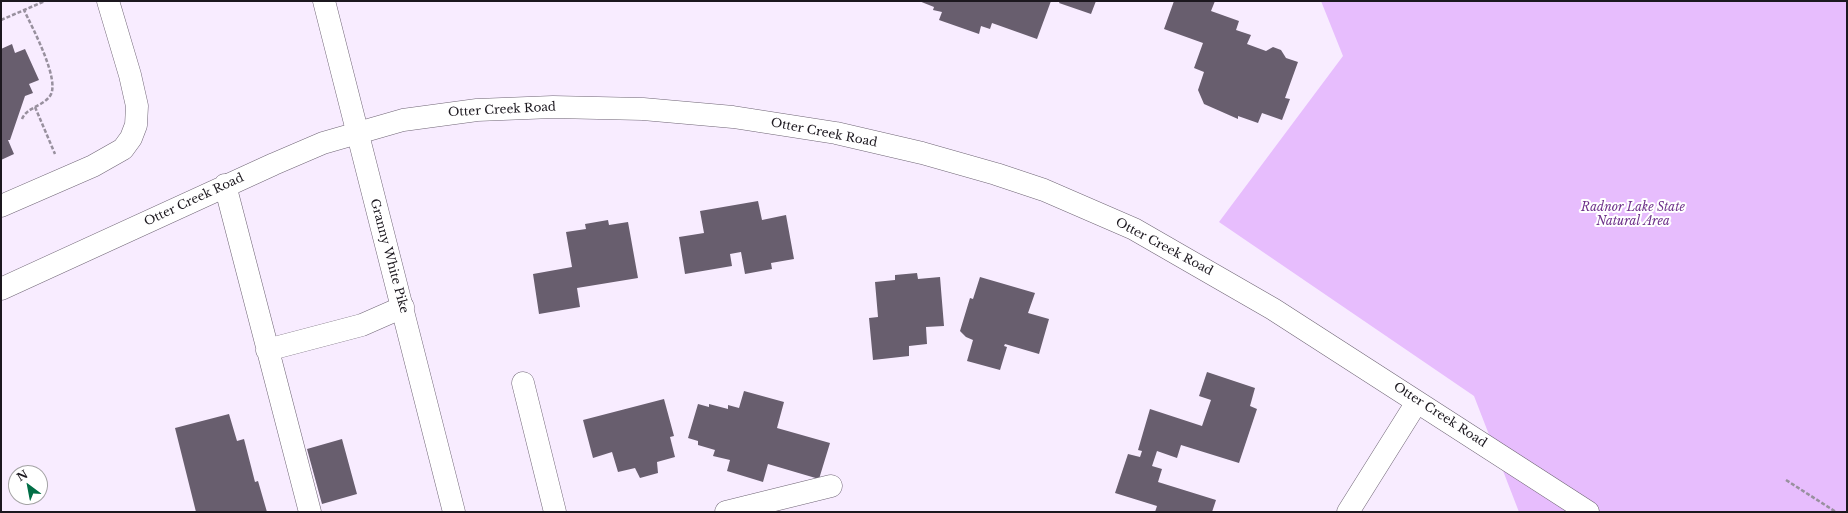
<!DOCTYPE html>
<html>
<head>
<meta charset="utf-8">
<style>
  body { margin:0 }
  #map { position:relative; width:1848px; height:513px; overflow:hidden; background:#f8ecff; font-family:"Libre Baskerville",serif }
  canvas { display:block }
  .frame { position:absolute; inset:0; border:2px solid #1c181f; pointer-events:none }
  .north { position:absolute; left:8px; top:465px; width:40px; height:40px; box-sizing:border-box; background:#fff; border:1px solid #a4a3a5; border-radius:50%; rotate:328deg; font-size:11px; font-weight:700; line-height:16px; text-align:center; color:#1c181f }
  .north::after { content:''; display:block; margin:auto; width:14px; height:18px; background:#016e46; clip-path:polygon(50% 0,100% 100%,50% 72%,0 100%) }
</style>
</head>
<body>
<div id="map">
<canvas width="1848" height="513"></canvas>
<div class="frame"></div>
<div class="north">N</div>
</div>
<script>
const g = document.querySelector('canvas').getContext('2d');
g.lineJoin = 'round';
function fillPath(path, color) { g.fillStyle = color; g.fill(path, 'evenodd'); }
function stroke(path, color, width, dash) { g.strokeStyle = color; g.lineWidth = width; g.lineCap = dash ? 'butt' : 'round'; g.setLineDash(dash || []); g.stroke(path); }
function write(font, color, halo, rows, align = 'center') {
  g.font = font + ' "Libre Baskerville",serif'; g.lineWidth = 4; g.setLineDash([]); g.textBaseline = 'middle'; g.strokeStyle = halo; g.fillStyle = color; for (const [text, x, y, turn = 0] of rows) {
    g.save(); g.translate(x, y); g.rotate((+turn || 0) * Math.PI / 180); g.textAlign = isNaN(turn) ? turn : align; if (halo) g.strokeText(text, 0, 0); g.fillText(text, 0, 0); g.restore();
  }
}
const green = new Path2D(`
  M 1321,1 L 1847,1 L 1847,512 L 1519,512 L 1474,396 L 1219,222 L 1343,56 Z`);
const building = new Path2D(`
  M 919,1 L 1051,1 L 1037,39 L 992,23 L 990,29 L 981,26 L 979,34 L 939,20 L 942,12 L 933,10 L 934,7 Z
  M 1060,1 L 1096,1 L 1091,14 L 1059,3 Z
  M 1174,1 L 1215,1 L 1211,11 L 1239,21 L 1236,30 L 1251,35 L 1247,44 L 1266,51 L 1273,47 L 1281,50 L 1286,58 L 1298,62 L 1285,98 L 1290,99 L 1282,120 L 1262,113 L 1258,123 L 1238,116 L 1238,119 L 1204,104 L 1198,90 L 1204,72 L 1194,68 L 1203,43 L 1164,29 Z
  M 12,44 L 15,53 L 25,49 L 39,80 L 29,84 L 33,93 L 25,96 L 10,140 L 8,140 L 14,154 L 1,160 L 1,49 Z
  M 758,201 L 762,220 L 786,215 L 794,259 L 771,263 L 772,269 L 745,274 L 741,252 L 730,254 L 732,266 L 685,274 L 679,237 L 704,233 L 700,211 Z
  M 608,220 L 609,225 L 628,222 L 638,278 L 577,288 L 580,307 L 539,314 L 533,274 L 572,267 L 566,232 L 586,229 L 585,224 Z
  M 917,273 L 918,279 L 940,277 L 944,326 L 926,327 L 927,344 L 909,346 L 909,356 L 873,360 L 869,318 L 878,317 L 875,282 L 895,280 L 895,275 Z
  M 980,277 L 1035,293 L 1028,313 L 1049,319 L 1039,354 L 1005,344 L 1004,346 L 1007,347 L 1000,370 L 967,361 L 973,340 L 966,337 L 960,331 L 970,298 L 973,299 Z
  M 1207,372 L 1255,388 L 1250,406 L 1257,409 L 1239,463 L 1181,445 L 1177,458 L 1157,451 L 1152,466 L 1162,469 L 1158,482 L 1216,500 L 1212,512 L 1155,512 L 1157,506 L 1115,493 L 1128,454 L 1140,457 L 1142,451 L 1138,450 L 1150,409 L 1202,426 L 1211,400 L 1199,396 Z
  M 744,391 L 784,402 L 777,428 L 830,443 L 819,479 L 768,464 L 763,482 L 727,471 L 730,460 L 713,456 L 715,450 L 698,445 L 698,441 L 688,438 L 698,404 L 709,407 L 709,404 L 728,409 L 728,405 L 739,408 Z
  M 664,399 L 674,436 L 670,437 L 675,457 L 657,462 L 658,473 L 640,478 L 635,468 L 618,472 L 612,452 L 593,458 L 583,420 Z
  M 229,414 L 237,441 L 244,439 L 255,482 L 258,481 L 267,512 L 196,512 L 175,428 Z
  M 342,439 L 357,494 L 322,504 L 307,449 Z`);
const path = new Path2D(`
  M 1,20 L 45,1
  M 35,107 L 55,154
  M 22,119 C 27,107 42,107 50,96 C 61,81 32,27 24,10
  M 1786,480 L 1836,512`);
const minor = new Path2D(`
  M 225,185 L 310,512
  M 1,206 L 93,166 L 123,149 L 131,138 L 136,125 L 137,106 L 130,75 L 108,1
  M 1,289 L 274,164 L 323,143 L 403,120 L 477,110 L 553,107 L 643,109 L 733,117 L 836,133 L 922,153 L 996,174 L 1044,190 L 1134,229 L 1273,309 L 1588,512
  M 267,350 L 362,325 L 403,307
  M 523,383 L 555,512
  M 726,512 L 831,486
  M 1348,512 L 1417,402`);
const major = new Path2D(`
  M 324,1 L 454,512`);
const streetNames = [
  ["Otter Creek Road",502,110,-3],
  ["Otter Creek Road",824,133,11],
  ["Otter Creek Road",194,200,-25],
  ["Otter Creek Road",1164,247,28],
  ["Granny White Pike",389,256,75],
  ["Otter Creek Road",1440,415,33]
];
const parkNames = [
  ["Radnor Lake State",1633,208],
  ["Natural Area",1633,222]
];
fillPath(green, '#e7bdfd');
fillPath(building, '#685e6e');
stroke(minor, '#6f6575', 23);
stroke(major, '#6f6575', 23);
stroke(path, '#98909e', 2.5, [4, 2]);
stroke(minor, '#fff', 22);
stroke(major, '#fff', 22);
write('12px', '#1c181f', '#fff', streetNames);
write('italic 12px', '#6e318a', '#fff', parkNames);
</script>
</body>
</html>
